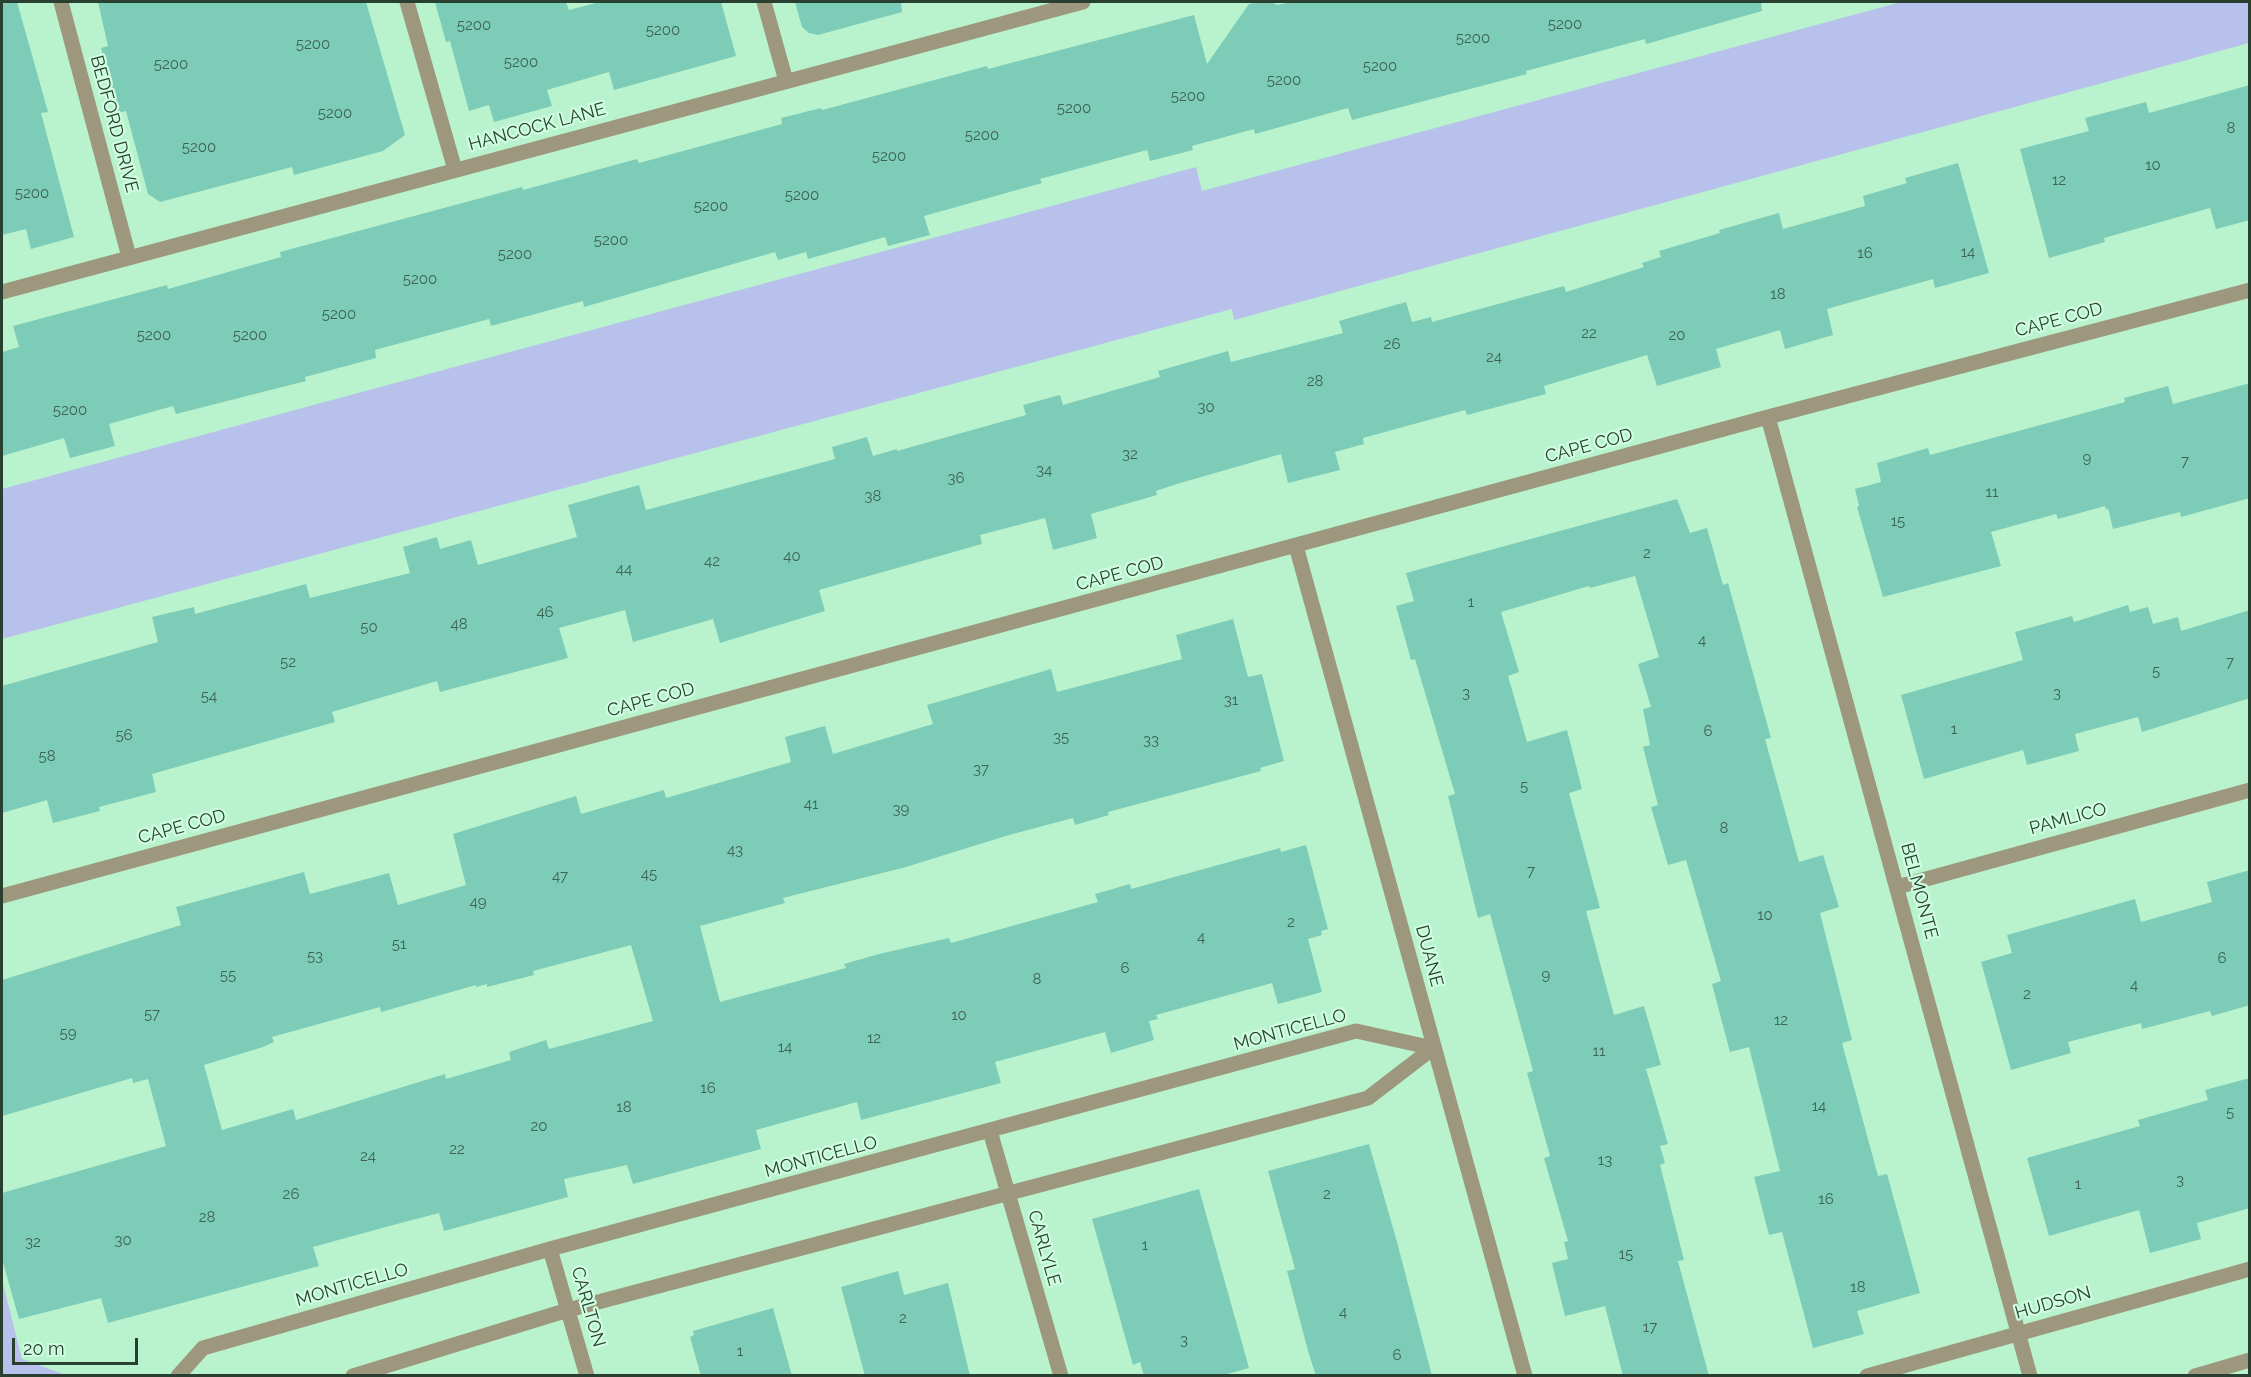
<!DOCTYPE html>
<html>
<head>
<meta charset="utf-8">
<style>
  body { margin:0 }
  #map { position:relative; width:2251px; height:1377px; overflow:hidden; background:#b9f3cd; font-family:Raleway,sans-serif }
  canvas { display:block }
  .frame { position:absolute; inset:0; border:3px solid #294031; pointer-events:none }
  .scale { position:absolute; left:12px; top:1338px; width:126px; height:27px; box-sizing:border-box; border:3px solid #294031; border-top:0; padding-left:8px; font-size:18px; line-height:21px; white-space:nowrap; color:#294031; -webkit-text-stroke:4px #cffddf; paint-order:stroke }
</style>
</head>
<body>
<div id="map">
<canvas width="2251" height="1377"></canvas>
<div class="frame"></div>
<div class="scale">20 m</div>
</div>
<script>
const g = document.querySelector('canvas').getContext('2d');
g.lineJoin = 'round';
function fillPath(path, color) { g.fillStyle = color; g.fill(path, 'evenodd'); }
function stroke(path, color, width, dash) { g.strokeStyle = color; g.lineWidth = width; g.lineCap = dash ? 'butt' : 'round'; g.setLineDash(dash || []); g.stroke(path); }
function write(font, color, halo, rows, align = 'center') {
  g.font = font + ' Raleway,sans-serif'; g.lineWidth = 4.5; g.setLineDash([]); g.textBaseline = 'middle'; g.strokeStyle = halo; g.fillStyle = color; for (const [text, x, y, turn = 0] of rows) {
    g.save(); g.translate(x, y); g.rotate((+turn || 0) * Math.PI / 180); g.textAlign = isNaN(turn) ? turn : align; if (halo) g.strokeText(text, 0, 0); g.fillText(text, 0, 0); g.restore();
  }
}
const green = new Path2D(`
  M 1901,2 L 2249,2 L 2249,43 L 1234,320 L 1232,309 L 2,639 L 2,489 L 1196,167 L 1202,191 Z
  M 2,1280 L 22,1359 L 66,1375 L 2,1375 Z`);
const building = new Path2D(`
  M 2,2 L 17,2 L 48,112 L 41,113 L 74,237 L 31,249 L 26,229 L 2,235 Z
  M 98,2 L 366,2 L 405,135 L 383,151 L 294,175 L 292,167 L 160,202 L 148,194 L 126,111 L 118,113 L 101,48 L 108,46 Z
  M 435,2 L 566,2 L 569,10 L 600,2 L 721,2 L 736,56 L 614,90 L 609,72 L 547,90 L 552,106 L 494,122 L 489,105 L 469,111 L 450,41 L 446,42 Z
  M 795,2 L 901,2 L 902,12 L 818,35 L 809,33 L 802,27 Z
  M 1260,2 L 1272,2 L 1277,5 L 1291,2 L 1761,2 L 1762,11 L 1646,44 L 1645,39 L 1526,71 L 1527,74 L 1352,120 L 1348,108 L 1255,134 L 1254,129 L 1192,146 L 1193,150 L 1150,161 L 1147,150 L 1040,179 L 1042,183 L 924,216 L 930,235 L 888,246 L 885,237 L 808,259 L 806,252 L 778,260 L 775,252 L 584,307 L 583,301 L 491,326 L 489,319 L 375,350 L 376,358 L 305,377 L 306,381 L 176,414 L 173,406 L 109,424 L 115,446 L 70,458 L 64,438 L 2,456 L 2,352 L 19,347 L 13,326 L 167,285 L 168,289 L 281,257 L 280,252 L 522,187 L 523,190 L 637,159 L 639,163 L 782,124 L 781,118 L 821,108 L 822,110 L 987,66 L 988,69 L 1194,15 L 1207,64 L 1249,4 Z
  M 2250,85 L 2250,220 L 2216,229 L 2210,208 L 2104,238 L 2105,242 L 2049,258 L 2020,149 L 2089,131 L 2085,118 L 2146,102 L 2149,113 Z
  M 1958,163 L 1989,273 L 1935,288 L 1933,279 L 1827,309 L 1833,335 L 1785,349 L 1780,330 L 1716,349 L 1721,367 L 1657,386 L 1647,355 L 1544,386 L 1546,394 L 1467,415 L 1465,410 L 1363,438 L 1364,444 L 1335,452 L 1340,470 L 1288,483 L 1281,454 L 1177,484 L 1156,491 L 1157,495 L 1091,514 L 1097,538 L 1053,550 L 1045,518 L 980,535 L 982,544 L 819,590 L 825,611 L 720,643 L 713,619 L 633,642 L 625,610 L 559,628 L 568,658 L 440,692 L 437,681 L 332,712 L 335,722 L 152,774 L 156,792 L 99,807 L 100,811 L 53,823 L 47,800 L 2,813 L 2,686 L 158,642 L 152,617 L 194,607 L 195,614 L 306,584 L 310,598 L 410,573 L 403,547 L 437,537 L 440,549 L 471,540 L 478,565 L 577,537 L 568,505 L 639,485 L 646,510 L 835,459 L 832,447 L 867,437 L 873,456 L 897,449 L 897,451 L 1026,415 L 1023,405 L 1060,395 L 1063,405 L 1160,377 L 1158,371 L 1228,351 L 1231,362 L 1343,333 L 1339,321 L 1406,302 L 1412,322 L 1431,317 L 1432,322 L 1564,286 L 1566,292 L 1644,267 L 1642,263 L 1661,257 L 1659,251 L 1720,233 L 1719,230 L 1779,213 L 1783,229 L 1865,206 L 1863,196 L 1907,183 L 1905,178 Z
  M 2250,383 L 2250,498 L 2181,517 L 2180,512 L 2113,529 L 2108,508 L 2106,510 L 2105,506 L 2058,519 L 2056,514 L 1991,532 L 2001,566 L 1883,597 L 1857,507 L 1859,506 L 1855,489 L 1881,482 L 1877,463 L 1928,448 L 1930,455 L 2125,402 L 2124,398 L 2168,386 L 2173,404 Z
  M 1677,499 L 1690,533 L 1707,528 L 1723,585 L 1728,583 L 1771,738 L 1765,739 L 1799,862 L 1823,855 L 1839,907 L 1820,913 L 1852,1040 L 1842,1043 L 1878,1176 L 1887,1174 L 1920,1293 L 1857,1311 L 1864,1334 L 1813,1348 L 1782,1232 L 1769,1235 L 1754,1177 L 1780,1171 L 1749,1047 L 1730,1052 L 1712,984 L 1721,981 L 1686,860 L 1668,865 L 1651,807 L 1658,805 L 1643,747 L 1650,745 L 1643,709 L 1651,707 L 1638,664 L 1659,657 L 1635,576 L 1590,588 L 1589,586 L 1501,612 L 1519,672 L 1508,676 L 1527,742 L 1567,730 L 1582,789 L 1569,793 L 1600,908 L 1586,911 L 1614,1015 L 1644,1006 L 1661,1065 L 1646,1069 L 1668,1144 L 1660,1146 L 1665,1163 L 1660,1165 L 1684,1260 L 1678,1261 L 1709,1376 L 1623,1376 L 1605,1306 L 1565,1316 L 1552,1263 L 1568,1259 L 1564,1242 L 1568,1241 L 1544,1158 L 1550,1156 L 1527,1073 L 1533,1071 L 1490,914 L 1478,918 L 1448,796 L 1455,794 L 1415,659 L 1411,660 L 1396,606 L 1414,601 L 1406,573 Z
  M 2128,605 L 2130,612 L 2148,607 L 2153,624 L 2178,617 L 2181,631 L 2250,610 L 2250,698 L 2142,732 L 2138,717 L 2075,734 L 2079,751 L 2027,765 L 2023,750 L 1924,779 L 1901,695 L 2023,660 L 2015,632 L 2072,616 L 2074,622 Z
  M 1233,619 L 1248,677 L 1262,674 L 1284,761 L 1260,768 L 1261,771 L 1108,812 L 1109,815 L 1075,825 L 1073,818 L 1009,835 L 906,867 L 783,898 L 785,903 L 700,926 L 720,1002 L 846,968 L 844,964 L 879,954 L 949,938 L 951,943 L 1098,902 L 1095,894 L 1130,884 L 1131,889 L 1280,848 L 1281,852 L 1306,845 L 1328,929 L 1321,931 L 1322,935 L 1308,939 L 1322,992 L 1278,1004 L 1272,983 L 1156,1015 L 1158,1019 L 1149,1021 L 1154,1040 L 1111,1053 L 1105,1032 L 995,1062 L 1001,1083 L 861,1120 L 857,1102 L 756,1130 L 761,1149 L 633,1184 L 627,1165 L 564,1179 L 568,1197 L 444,1231 L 439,1213 L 382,1228 L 313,1247 L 319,1266 L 108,1323 L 101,1298 L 19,1319 L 2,1259 L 2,1193 L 166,1146 L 148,1079 L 133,1083 L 132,1078 L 2,1116 L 2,980 L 181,925 L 176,907 L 304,872 L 310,894 L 389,873 L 398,905 L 466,885 L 453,834 L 576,796 L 581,814 L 664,790 L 666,798 L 791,762 L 785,737 L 825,726 L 833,754 L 933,724 L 927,705 L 1051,669 L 1057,692 L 1182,659 L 1176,635 ZM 631,945 L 653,1021 L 549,1049 L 546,1040 L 509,1052 L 511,1060 L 446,1079 L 445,1074 L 296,1120 L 293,1109 L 222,1130 L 204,1065 L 263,1047 L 274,1042 L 272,1037 L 380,1007 L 381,1012 L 476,985 L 476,987 L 487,984 L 487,987 L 534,975 L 533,971 Z
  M 2250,870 L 2250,1005 L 2212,1016 L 2210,1011 L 2142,1029 L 2141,1023 L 2068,1042 L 2071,1053 L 2011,1070 L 1981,962 L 2012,953 L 2007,935 L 2135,899 L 2141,922 L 2212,902 L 2207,882 Z
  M 2250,1078 L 2250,1208 L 2197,1223 L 2201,1239 L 2150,1253 L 2139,1210 L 2049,1236 L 2027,1158 L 2140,1126 L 2138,1120 L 2208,1100 L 2205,1090 Z
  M 1369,1144 L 1397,1242 L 1432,1376 L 1316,1376 L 1308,1351 L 1287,1271 L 1295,1269 L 1268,1171 Z
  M 1199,1189 L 1249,1368 L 1220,1376 L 1144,1376 L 1140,1362 L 1133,1365 L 1092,1219 Z
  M 898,1271 L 904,1295 L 948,1283 L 970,1376 L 865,1376 L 841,1287 Z
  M 773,1308 L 792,1376 L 701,1376 L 690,1337 L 694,1335 L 693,1331 Z`);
const minor = new Path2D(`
  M 61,2 L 129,257
  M 407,2 L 455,170
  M 764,2 L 786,81
  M 2,292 L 1083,2
  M 1768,417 L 2030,1376
  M 1296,546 L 1525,1376
  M 1897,887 L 2250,790
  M 2,896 L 1768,417 L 2250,290
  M 990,1131 L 1061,1376
  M 550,1249 L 587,1376
  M 178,1376 L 203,1348 L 550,1249 L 1356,1031 L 1433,1048
  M 353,1376 L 568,1310 L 1368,1098 L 1433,1048
  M 1867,1376 L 2250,1269
  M 2195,1376 L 2250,1360`);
const numberNames = [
  ["5200",1565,24],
  ["5200",474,25],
  ["5200",663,30],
  ["5200",1473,38],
  ["5200",313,44],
  ["5200",521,62],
  ["5200",171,64],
  ["5200",1380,66],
  ["5200",1284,80],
  ["5200",1188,96],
  ["5200",1074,108],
  ["5200",335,113],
  ["8",2231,128],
  ["5200",982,135],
  ["5200",199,147],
  ["5200",889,156],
  ["10",2153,165],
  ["12",2059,180],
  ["5200",32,193],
  ["5200",802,195],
  ["5200",711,206],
  ["5200",611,240],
  ["14",1968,252],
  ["16",1865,253],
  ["5200",515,254],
  ["5200",420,279],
  ["18",1778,294],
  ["5200",339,314],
  ["22",1589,333],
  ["5200",154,335],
  ["5200",250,335],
  ["20",1677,335],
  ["26",1392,344],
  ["24",1494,357],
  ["28",1315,381],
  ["30",1206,407],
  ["5200",70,410],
  ["32",1130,454],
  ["9",2087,458],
  ["7",2185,461],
  ["34",1044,470],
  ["36",956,478],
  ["11",1992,492],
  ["38",873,496],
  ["15",1898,521],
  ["2",1647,553],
  ["40",792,556],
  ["42",712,561],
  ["44",624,569],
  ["1",1471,602],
  ["46",545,612],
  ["48",459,624],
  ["50",369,627],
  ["4",1702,640],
  ["52",288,662],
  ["7",2230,662],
  ["5",2156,671],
  ["3",1466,693],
  ["3",2057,693],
  ["54",209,696],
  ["31",1231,700],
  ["1",1954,729],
  ["6",1708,731],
  ["56",124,735],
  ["35",1061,737],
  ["33",1151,740],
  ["58",47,756],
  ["37",981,769],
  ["5",1524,786],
  ["41",811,804],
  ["39",901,809],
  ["8",1724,828],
  ["43",735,850],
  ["7",1531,871],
  ["45",649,874],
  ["47",560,876],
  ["49",478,902],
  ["10",1765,915],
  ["2",1291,922],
  ["4",1201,937],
  ["51",399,944],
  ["53",315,956],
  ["6",2222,958],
  ["6",1125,968],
  ["55",228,975],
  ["9",1546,975],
  ["8",1037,979],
  ["4",2134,985],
  ["2",2027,994],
  ["57",152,1014],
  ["10",959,1015],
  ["12",1781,1020],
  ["59",68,1033],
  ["12",874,1038],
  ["14",785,1047],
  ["11",1599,1051],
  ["16",708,1088],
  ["14",1819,1106],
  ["18",624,1107],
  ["5",2230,1112],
  ["20",539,1126],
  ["22",457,1149],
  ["24",368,1156],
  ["13",1605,1160],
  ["3",2180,1180],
  ["1",2078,1184],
  ["26",291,1194],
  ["2",1327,1194],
  ["16",1826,1199],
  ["28",207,1217],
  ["30",123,1240],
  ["32",33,1242],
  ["1",1145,1245],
  ["15",1626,1254],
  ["18",1858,1287],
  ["4",1343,1312],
  ["2",903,1318],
  ["17",1650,1327],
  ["3",1184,1340],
  ["1",740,1351],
  ["6",1397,1355]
];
const streetNames = [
  ["BEDFORD DRIVE",114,124,75],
  ["HANCOCK LANE",537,127,-15],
  ["CAPE COD",2059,320,-15],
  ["CAPE COD",1589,446,-15],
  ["CAPE COD",1120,574,-15],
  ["CAPE COD",651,700,-15],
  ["PAMLICO",2068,819,-15],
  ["CAPE COD",182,827,-15],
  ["BELMONTE",1919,891,75],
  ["DUANE",1429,956,75],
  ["MONTICELLO",1290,1030,-15],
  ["MONTICELLO",821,1157,-15],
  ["CARLYLE",1044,1248,74],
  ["MONTICELLO",352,1285,-16],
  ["HUDSON",2053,1303,-16],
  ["CARLTON",588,1307,74]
];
fillPath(green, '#b8c1eb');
fillPath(building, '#7dccb8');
stroke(minor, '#9d977d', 15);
write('15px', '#3e6353', null, numberNames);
write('18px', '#294031', '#cffddf', streetNames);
</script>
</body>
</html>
